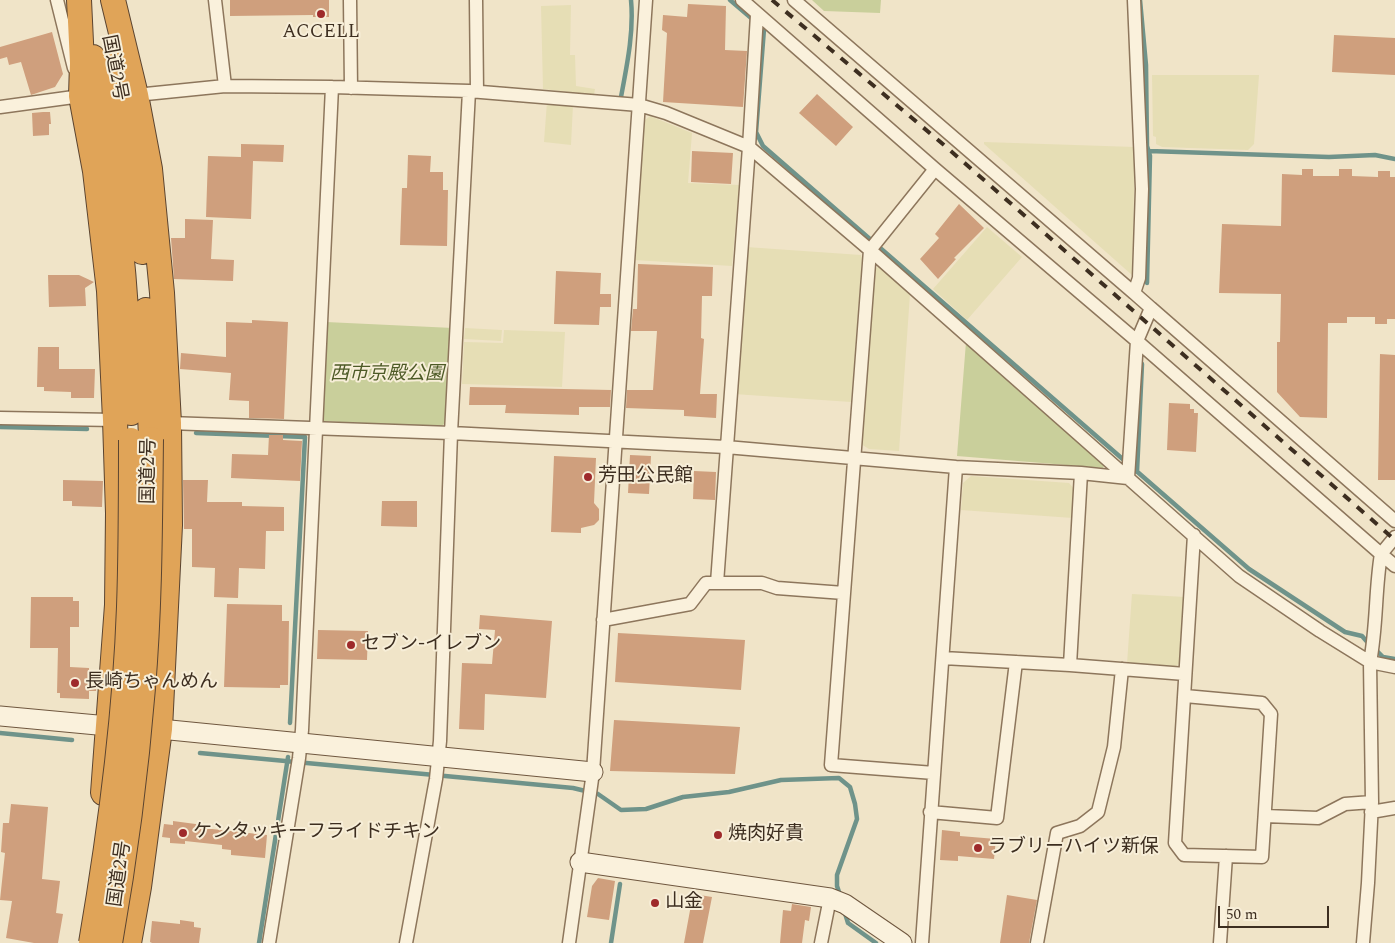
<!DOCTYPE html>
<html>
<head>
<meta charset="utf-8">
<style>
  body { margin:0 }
  #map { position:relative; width:1395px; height:943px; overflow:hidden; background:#f0e4c8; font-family:Spectral,serif }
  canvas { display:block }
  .scale { position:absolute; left:1218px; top:906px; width:111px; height:22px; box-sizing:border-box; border:2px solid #3d2e20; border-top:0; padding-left:6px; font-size:15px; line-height:18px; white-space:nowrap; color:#3d2e20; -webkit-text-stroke:4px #f7eed8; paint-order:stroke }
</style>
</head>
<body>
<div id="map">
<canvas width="1395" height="943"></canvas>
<div class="scale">50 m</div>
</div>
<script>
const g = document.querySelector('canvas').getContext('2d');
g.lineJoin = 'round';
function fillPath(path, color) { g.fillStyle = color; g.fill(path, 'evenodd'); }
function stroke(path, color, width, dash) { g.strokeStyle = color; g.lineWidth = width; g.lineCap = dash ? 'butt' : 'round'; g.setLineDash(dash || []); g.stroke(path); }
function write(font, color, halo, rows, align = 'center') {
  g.font = font + ' Spectral,"Noto Sans JP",serif'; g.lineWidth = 4; g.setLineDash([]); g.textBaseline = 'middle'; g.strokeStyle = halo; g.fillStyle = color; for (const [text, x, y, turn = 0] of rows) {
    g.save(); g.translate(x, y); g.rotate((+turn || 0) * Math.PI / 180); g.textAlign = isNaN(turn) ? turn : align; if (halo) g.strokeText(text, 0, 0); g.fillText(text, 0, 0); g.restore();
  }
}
const farmland = new Path2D(`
  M 571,5 L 570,55 L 575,55 L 576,86 L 595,89 L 594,95 L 543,89 L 541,6 Z
  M 1152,75 L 1259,75 L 1254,144 L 1248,150 L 1162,147 L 1156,144 L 1156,137 L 1153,136 Z
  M 547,102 L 573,105 L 571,145 L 544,142 Z
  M 650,116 L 692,133 L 688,183 L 739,185 L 732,266 L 634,260 L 644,121 Z
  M 984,142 L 1135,147 L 1132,275 L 984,144 Z
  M 987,227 L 1022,257 L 967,320 L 933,289 Z
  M 746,247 L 861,255 L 862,259 L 851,402 L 734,394 Z
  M 880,266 L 910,294 L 899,451 L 869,449 L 861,444 L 874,269 Z
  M 465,328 L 502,330 L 501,341 L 464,339 Z
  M 504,330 L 565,332 L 562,387 L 462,384 L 464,342 L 503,343 Z
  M 971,476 L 1069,483 L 1076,491 L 1073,518 L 961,510 L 963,483 Z
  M 1132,594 L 1185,597 L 1180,663 L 1173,668 L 1127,664 Z`);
const green = new Path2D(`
  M 812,0 L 881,0 L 880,13 L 824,11 Z
  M 326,322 L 453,328 L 448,421 L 440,427 L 321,421 Z
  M 966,342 L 1105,463 L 1103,468 L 957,456 Z`);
const stream = new Path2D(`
  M 730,0 L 764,29 L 756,132 L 763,146 L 1249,569 L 1345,632 L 1362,636 L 1369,644
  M 1140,0 L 1146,65 L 1147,146 L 1150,156 L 1147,283
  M 621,97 C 627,65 634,32 631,0
  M 1149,151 L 1329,157 L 1375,155 L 1395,159
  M 0,427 L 87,429
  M 196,433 L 305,437 L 290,723
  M 1137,472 L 1142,364
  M 1375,649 L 1383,657 L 1395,659
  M 0,733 L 72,740
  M 200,753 L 573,788 L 598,794 L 621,810 L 646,809 L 683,797 L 729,792 L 781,780 L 839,778 L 850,787 L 855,804 L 857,819 L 837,875 L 837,886 L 840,895
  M 844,910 L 848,923 L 876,943
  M 259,943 L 288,757
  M 611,943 L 620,884`);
const building = new Path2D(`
  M 230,0 L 329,0 L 329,17 L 313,17 L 313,15 L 230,16 Z
  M 688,4 L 726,6 L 725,50 L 747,51 L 743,107 L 663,102 L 667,33 L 662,30 L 663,15 L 687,17 Z
  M 52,32 L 63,74 L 55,87 L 31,95 L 21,62 L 9,65 L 7,57 L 0,59 L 0,47 Z
  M 1334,35 L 1395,38 L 1395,75 L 1332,72 Z
  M 817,94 L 853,127 L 836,146 L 799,113 Z
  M 43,112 L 50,112 L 51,124 L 49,124 L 49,135 L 33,136 L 32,113 Z
  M 241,144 L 284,145 L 283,162 L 253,161 L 251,219 L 206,217 L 208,156 L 241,157 Z
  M 692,151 L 733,153 L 731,184 L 691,182 Z
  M 408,155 L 431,156 L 430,172 L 443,172 L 443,190 L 448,190 L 447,246 L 400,245 L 402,188 L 407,188 Z
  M 1302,169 L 1313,169 L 1313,176 L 1339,176 L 1339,169 L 1352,169 L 1352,176 L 1378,177 L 1378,171 L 1390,171 L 1390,177 L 1395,177 L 1395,319 L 1387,319 L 1387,324 L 1375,324 L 1375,317 L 1347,317 L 1347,323 L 1328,323 L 1327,418 L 1300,417 L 1277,392 L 1277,342 L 1280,342 L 1281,294 L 1219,293 L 1222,224 L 1281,226 L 1282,174 L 1302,175 Z
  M 959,204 L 984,228 L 954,258 L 956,259 L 938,279 L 920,259 L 939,238 L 935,234 Z
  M 185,219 L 213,220 L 211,259 L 234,260 L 233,281 L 174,279 L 171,238 L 185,238 Z
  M 638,264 L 713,267 L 712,296 L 702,296 L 701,338 L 704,339 L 700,394 L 717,394 L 716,418 L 684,416 L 684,410 L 626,408 L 627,390 L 653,390 L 657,331 L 631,331 L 633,309 L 637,309 Z
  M 556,271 L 601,273 L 600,294 L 611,294 L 611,307 L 600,307 L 599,325 L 554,324 Z
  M 48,275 L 79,275 L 94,282 L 85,288 L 86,306 L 49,307 Z
  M 252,320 L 288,322 L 284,419 L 249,418 L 249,401 L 229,400 L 231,373 L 180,369 L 181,353 L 226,357 L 226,322 L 252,323 Z
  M 38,347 L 59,347 L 59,369 L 95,369 L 94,398 L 71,398 L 71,392 L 44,391 L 44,387 L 37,387 Z
  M 1380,354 L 1395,355 L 1395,480 L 1378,480 Z
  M 470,387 L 611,390 L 610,407 L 579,407 L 579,415 L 505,413 L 506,405 L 469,405 Z
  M 1169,403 L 1190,404 L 1190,409 L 1194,409 L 1194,413 L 1198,413 L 1196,452 L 1167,450 Z
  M 269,435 L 283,435 L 283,440 L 302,441 L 300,481 L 231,478 L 232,454 L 268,455 Z
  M 630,455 L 651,456 L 649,494 L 628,493 Z
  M 554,456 L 596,458 L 594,503 L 599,509 L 599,520 L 594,525 L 581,528 L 581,533 L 551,532 Z
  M 694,471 L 716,472 L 715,500 L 693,499 Z
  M 63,480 L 103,481 L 102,507 L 72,506 L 72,501 L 63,501 Z
  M 183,480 L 208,480 L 207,502 L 242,502 L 242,506 L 284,507 L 284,531 L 266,531 L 265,569 L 239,568 L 238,598 L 214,597 L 215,568 L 192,567 L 192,529 L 184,529 Z
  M 382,501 L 417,501 L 417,527 L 381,526 Z
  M 31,597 L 73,597 L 73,601 L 79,601 L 79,627 L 70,627 L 70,667 L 89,668 L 89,680 L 97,680 L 96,691 L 89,691 L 89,699 L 60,698 L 60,693 L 57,693 L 58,648 L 30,648 Z
  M 227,604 L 282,605 L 282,621 L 289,621 L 288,685 L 280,685 L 280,688 L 224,687 Z
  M 480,615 L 552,621 L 546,698 L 485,694 L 484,730 L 459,729 L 462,663 L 492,664 L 495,630 L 479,629 Z
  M 318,630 L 368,631 L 367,660 L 317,659 Z
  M 618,633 L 745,640 L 741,690 L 615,682 Z
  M 614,720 L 740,727 L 735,774 L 610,771 Z
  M 11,804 L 48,807 L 42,879 L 60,881 L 56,913 L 63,914 L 58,943 L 34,943 L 6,938 L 12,901 L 0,900 L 5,853 L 1,852 L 3,823 L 9,823 Z
  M 173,821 L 203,825 L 203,828 L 267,835 L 265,858 L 231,855 L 231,850 L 222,849 L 222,845 L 185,841 L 185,844 L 170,843 L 170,838 L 162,837 L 164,824 L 173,825 Z
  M 942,830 L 960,832 L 960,836 L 996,839 L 994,859 L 958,856 L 958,861 L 940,860 Z
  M 598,878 L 615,881 L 609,920 L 587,917 L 592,886 Z
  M 693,894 L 712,897 L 703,943 L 684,943 Z
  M 1007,895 L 1037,900 L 1029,943 L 1000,943 Z
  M 792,904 L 811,907 L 809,921 L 805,920 L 802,943 L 780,943 L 783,910 L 791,911 Z
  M 180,920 L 194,922 L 194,927 L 201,928 L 199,943 L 152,943 L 150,942 L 152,921 L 180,924 Z`);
const street = new Path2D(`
  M 57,0 L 74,68
  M 215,0 L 225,86
  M 350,0 L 351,88
  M 476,0 L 477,91
  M 742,0 L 935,169 L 1137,341 L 1381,554 C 1375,590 1377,626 1370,662 L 1372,802 L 1368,883 L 1363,943
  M 794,0 L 1134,293
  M 135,89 L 136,95 L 225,86 L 332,87 L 469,91 L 639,105 L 666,113 L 749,147 L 870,250 L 1239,576 L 1320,631 L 1370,662 L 1395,667
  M 0,107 L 81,96 L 80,92
  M 1151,308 L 1395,521
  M 0,418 L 115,420
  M 169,423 L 451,433 L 726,447 L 956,467 L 1081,473 L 1128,478
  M 1128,478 L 1137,341 L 1151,308 L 1134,293 L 1139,278 L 1142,189 L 1134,0
  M 1395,537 L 1381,554 L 1395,566
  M 717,583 L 749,147 L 757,15
  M 603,620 L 690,604 L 706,583 L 762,583 L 777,588 L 844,593
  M 943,658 L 1070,665 L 1185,674
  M 1070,665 L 1081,473
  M 1185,696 L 1262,703 L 1271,714 L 1262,857 L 1184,855 L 1175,843 L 1194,535
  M 934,773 L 831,765 L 870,250 L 935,169
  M 930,812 L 997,818 L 1016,662
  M 1371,812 L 1395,808
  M 1265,816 L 1318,818 L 1345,804 L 1372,802
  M 269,943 L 299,758 L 302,730 L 332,87
  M 406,943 L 436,779 L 440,741 L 451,433 L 469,91
  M 569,943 L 593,772 L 646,0
  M 821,943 L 830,898
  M 922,943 L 956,467
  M 1037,943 L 1057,833 L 1080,826 L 1098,812 L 1114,747 L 1122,669
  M 1220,943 L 1226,856`);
const secondary = new Path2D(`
  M 0,716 L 108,726
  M 160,729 L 593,772
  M 580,862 L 830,898 L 845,904 L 902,943`);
const highway = new Path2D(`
  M 79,0 L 82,63 L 81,96 L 95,171 L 109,291 L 115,420 L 118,513 L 117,605 L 103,793
  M 113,0 L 136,95 L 150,169 L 162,293 L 169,423 L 170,525 L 160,729 L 139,887 L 129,943
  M 93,57 C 116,174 128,294 131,413
  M 113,60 L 131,166 L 142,252
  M 146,310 L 151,439`);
const rail = new Path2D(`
  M 772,0 L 944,145 L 1395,540`);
const highwayBridge = new Path2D(`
  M 91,943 C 110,832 125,720 129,607 C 131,552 131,496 131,440
  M 110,943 C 125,859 136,774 143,688 C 150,605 150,522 151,439`);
const markers = [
  [321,14,5,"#9e2a2b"],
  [588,477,5,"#9e2a2b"],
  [351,645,5,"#9e2a2b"],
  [75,683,5,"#9e2a2b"],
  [183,833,5,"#9e2a2b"],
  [718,835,5,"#9e2a2b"],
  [978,848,5,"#9e2a2b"],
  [655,903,5,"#9e2a2b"]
];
const poiNames = [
  ["ACCELL",321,33,"center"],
  ["芳田公民館",598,477],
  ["セブン-イレブン",361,645],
  ["長崎ちゃんめん",85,683],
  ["ケンタッキーフライドチキン",193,833],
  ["焼肉好貴",728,835],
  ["ラブリーハイツ新保",988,848],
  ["山金",665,903]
];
const streetNames = [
  ["国道2号",113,68,79],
  ["国道2号",150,471,-89],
  ["国道2号",121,874,-82]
];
const parkNames = [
  ["西市京殿公園",387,375]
];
fillPath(farmland, '#e6deb5');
fillPath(green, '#c9cf9b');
stroke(stream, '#6f938a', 4.5);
fillPath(building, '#cf9f7d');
stroke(street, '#8d765c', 15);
stroke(secondary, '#6f573f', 21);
stroke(highway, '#5b4430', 26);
stroke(street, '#faf1dc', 12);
stroke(secondary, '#faf1dc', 19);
stroke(highway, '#e0a458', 24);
stroke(rail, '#3d2e20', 4, [9, 9]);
stroke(highwayBridge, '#5b4430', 26, []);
stroke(highwayBridge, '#e0a458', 24);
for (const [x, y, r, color] of markers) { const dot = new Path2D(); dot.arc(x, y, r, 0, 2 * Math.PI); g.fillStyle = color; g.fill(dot); stroke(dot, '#f7eed8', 2); }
write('19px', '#3d2e20', '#f7eed8', poiNames, 'left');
write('19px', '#3d2e20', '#f7eed8', streetNames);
write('italic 19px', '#4d5a26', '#f7eed8', parkNames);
</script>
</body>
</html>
